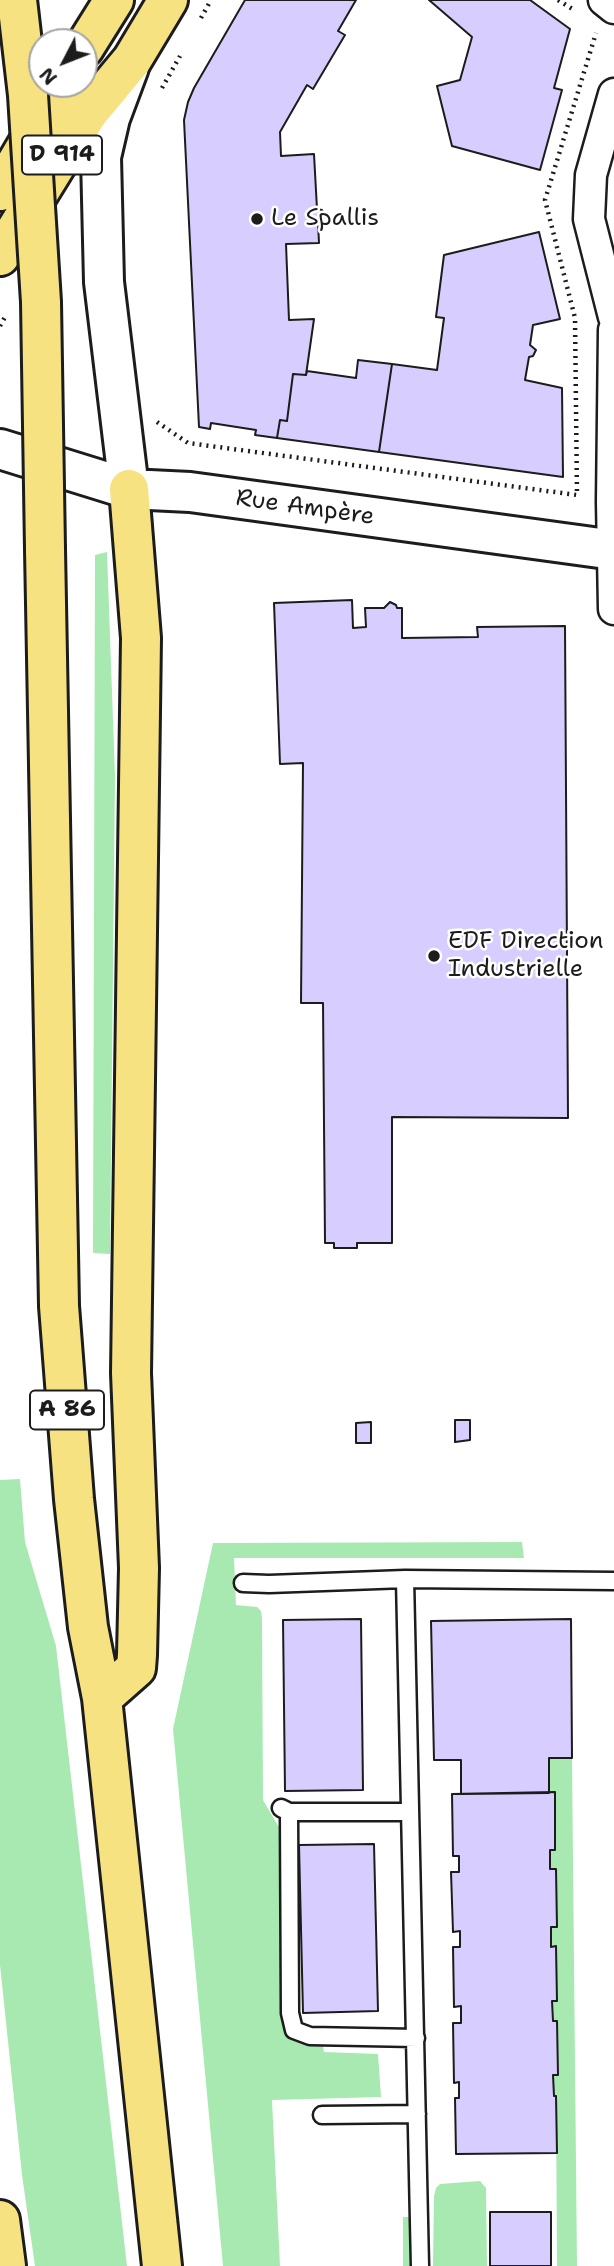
<!DOCTYPE html>
<html>
<head>
<meta charset="utf-8">
<style>
  body { margin:0 }
  #map { position:relative; width:614px; height:2266px; overflow:hidden; background:#fff; font-family:"Shantell Sans",sans-serif }
  canvas { display:block }
  .north { position:absolute; left:28px; top:28px; width:70px; height:70px; box-sizing:border-box; background:#fff; border:2px solid #a4a4a4; border-radius:50%; rotate:228deg; font-size:19px; font-weight:700; line-height:28px; text-align:center; color:#1c1c1c }
  .north::after { content:''; display:block; margin:auto; width:24px; height:32px; background:#1c1c1c; clip-path:polygon(50% 0,100% 100%,50% 72%,0 100%) }
</style>
</head>
<body>
<div id="map">
<canvas width="614" height="2266"></canvas>
<div class="north">N</div>
</div>
<script>
const g = document.querySelector('canvas').getContext('2d');
g.lineJoin = 'round';
function fillPath(path, color) { g.fillStyle = color; g.fill(path, 'evenodd'); }
function stroke(path, color, width, dash) { g.strokeStyle = color; g.lineWidth = width; g.lineCap = dash ? 'butt' : 'round'; g.setLineDash(dash || []); g.stroke(path); }
function write(font, color, halo, rows, align = 'center') {
  g.font = font + ' "Shantell Sans",sans-serif'; g.lineWidth = 5; g.setLineDash([]); g.textBaseline = 'middle'; g.strokeStyle = halo; g.fillStyle = color; for (const [text, x, y, turn = 0] of rows) {
    g.save(); g.translate(x, y); g.rotate((+turn || 0) * Math.PI / 180); g.textAlign = isNaN(turn) ? turn : align; if (halo) g.strokeText(text, 0, 0); g.fillText(text, 0, 0); g.restore();
  }
}
const green = new Path2D(`
  M 107,552 L 115,776 L 110,1254 L 93,1253 L 95,555 Z
  M 20,1479 L 25,1542 L 56,1646 L 127,2266 L 35,2266 L 22,2175 L 0,1965 L 0,1480 Z
  M 522,1542 L 524,1558 L 234,1558 L 236,1605 L 257,1607 L 261,1611 L 262,1618 L 263,1800 L 280,1829 L 282,2019 C 295,2044 296,2043 323,2046 L 324,2052 L 378,2054 L 381,2097 L 272,2100 L 280,2266 L 223,2266 L 173,1729 L 213,1543 Z
  M 549,1758 L 572,1758 L 577,2266 L 557,2266 L 556,2096 L 554,2096 L 553,2075 L 558,2074 L 557,2021 L 553,2021 L 552,2001 L 557,2000 L 556,1947 L 551,1947 L 551,1927 L 557,1926 L 556,1869 L 550,1869 L 550,1850 L 555,1849 L 555,1793 L 549,1793 Z
  M 480,2181 L 486,2188 L 487,2266 L 433,2266 L 434,2196 L 436,2188 L 440,2184 Z
  M 403,2217 L 409,2217 L 410,2266 L 403,2266 Z`);
const building = new Path2D(`
  M 245,0 L 356,0 L 338,31 L 345,35 L 313,89 L 307,85 L 280,132 L 281,156 L 314,154 L 317,209 L 322,210 L 324,214 L 323,219 L 318,222 L 319,243 L 286,244 L 289,320 L 314,319 L 306,375 L 293,374 L 287,421 L 280,420 L 277,438 L 255,435 L 256,430 L 211,423 L 210,429 L 199,427 L 184,120 L 188,102 L 194,88 Z
  M 429,0 L 530,0 L 570,29 L 554,88 L 562,90 L 540,170 L 452,146 L 437,86 L 460,80 L 472,37 Z
  M 539,232 L 560,319 L 533,325 L 530,345 L 536,350 L 533,356 L 529,357 L 525,380 L 562,388 L 563,477 L 379,452 L 392,364 L 437,370 L 444,318 L 436,317 L 444,255 Z
  M 358,360 L 392,364 L 379,452 L 277,438 L 280,420 L 287,421 L 293,374 L 306,375 L 307,371 L 356,378 Z
  M 352,600 L 353,628 L 366,627 L 365,608 L 384,608 L 390,602 L 396,605 L 397,608 L 402,608 L 402,638 L 478,637 L 477,627 L 565,626 L 568,1118 L 392,1117 L 392,1243 L 357,1243 L 357,1248 L 334,1248 L 334,1243 L 325,1243 L 323,1003 L 301,1003 L 303,763 L 280,764 L 274,603 Z
  M 455,1420 L 470,1420 L 470,1440 L 455,1442 Z
  M 371,1422 L 371,1443 L 356,1443 L 356,1423 Z
  M 361,1619 L 363,1790 L 285,1791 L 283,1620 Z
  M 571,1619 L 572,1758 L 549,1758 L 549,1793 L 461,1794 L 461,1760 L 434,1760 L 431,1621 Z
  M 555,1792 L 555,1850 L 550,1850 L 550,1869 L 556,1869 L 557,1927 L 551,1927 L 551,1947 L 556,1946 L 557,2001 L 552,2001 L 553,2021 L 557,2021 L 558,2075 L 553,2075 L 554,2096 L 556,2096 L 557,2153 L 456,2154 L 455,2098 L 459,2098 L 459,2082 L 454,2083 L 453,2023 L 461,2023 L 461,2006 L 454,2007 L 453,1947 L 460,1947 L 460,1931 L 453,1932 L 451,1872 L 459,1872 L 459,1856 L 453,1856 L 452,1794 Z
  M 374,1844 L 378,2011 L 303,2013 L 299,1845 Z
  M 490,2212 L 551,2212 L 551,2266 L 490,2266 Z`);
const path = new Path2D(`
  M 558,0 L 574,10
  M 201,18 L 211,0
  M 162,88 L 180,56
  M 0,326 L 5,317
  M 157,422 L 188,443 L 577,495 L 575,318 L 545,200 L 596,33`);
const service = new Path2D(`
  M 405,1579 L 420,2266
  M 243,1583 L 269,1584 L 405,1579 L 614,1581
  M 281,1808 L 289,1812 L 410,1812
  M 289,1812 L 290,2013 L 294,2030 L 310,2036 L 416,2038
  M 322,2115 L 417,2114`);
const minor = new Path2D(`
  M 604,0 L 614,8
  M 614,94 L 591,175 L 589,219 L 614,317
  M 614,330 L 612,502 L 614,609`);
const secondary = new Path2D(`
  M 0,449 L 129,489 L 190,492 L 614,550
  M 129,489 L 104,282 L 101,157 L 110,118 L 129,67`);
const primary = new Path2D(`
  M 84,48 L 114,0
  M 0,191 L 63,84
  M 0,256 L 88,113 L 132,60 L 168,0`);
const motorway = new Path2D(`
  M 45,549 L 59,1306 L 74,1499 L 88,1627 L 102,1698 L 162,2266
  M 102,1698 L 136,1668 L 137,1655 L 139,1568 L 131,1373 L 141,638 L 129,489
  M 0,2220 L 6,2266`);
const motorwayBridge = new Path2D(`
  M 17,0 L 28,95 L 41,302 L 45,549`);
const markers = [
  [257,219,7,"#1c1c1c"],
  [434,956,7,"#1c1c1c"]
];
const shields = [
  [62,155,80],
  [67,1410,74]
];
const shieldNames = [
  ["D 914",62,155],
  ["A 86",67,1410]
];
const poiNames = [
  ["Le Spallis",271,219],
  ["EDF Direction",448,942],
  ["Industrielle",448,970]
];
const streetNames = [
  ["Rue Ampère",305,508,8]
];
fillPath(green, '#a8e9b2');
fillPath(building, '#d8cdff');
stroke(building, '#1c1c1c', 2);
stroke(service, '#1c1c1c', 21);
stroke(minor, '#1c1c1c', 35);
stroke(secondary, '#1c1c1c', 44);
stroke(primary, '#1c1c1c', 44);
stroke(motorway, '#1c1c1c', 44);
stroke(path, '#1c1c1c', 4.5, [2, 5]);
stroke(service, '#fff', 16);
stroke(minor, '#fff', 30);
stroke(secondary, '#fff', 38);
stroke(primary, '#f7e281', 38);
stroke(motorway, '#f7e281', 38);
stroke(motorwayBridge, '#1c1c1c', 44, []);
stroke(motorwayBridge, '#f7e281', 38);
for (const [x, y, r, color] of markers) { const dot = new Path2D(); dot.arc(x, y, r, 0, 2 * Math.PI); g.fillStyle = color; g.fill(dot); stroke(dot, '#fff', 2.5); }
for (const [x, y, w] of shields) { const box = new Path2D(); box.roundRect(x - w / 2, y - 19.5, w, 39, 5); g.fillStyle = '#fff'; g.fill(box); stroke(box, '#1c1c1c', 2); }
write('bold 23px', '#1c1c1c', null, shieldNames);
write('24px', '#1c1c1c', '#fff', poiNames, 'left');
write('24px', '#1c1c1c', '#fff', streetNames);
</script>
</body>
</html>
